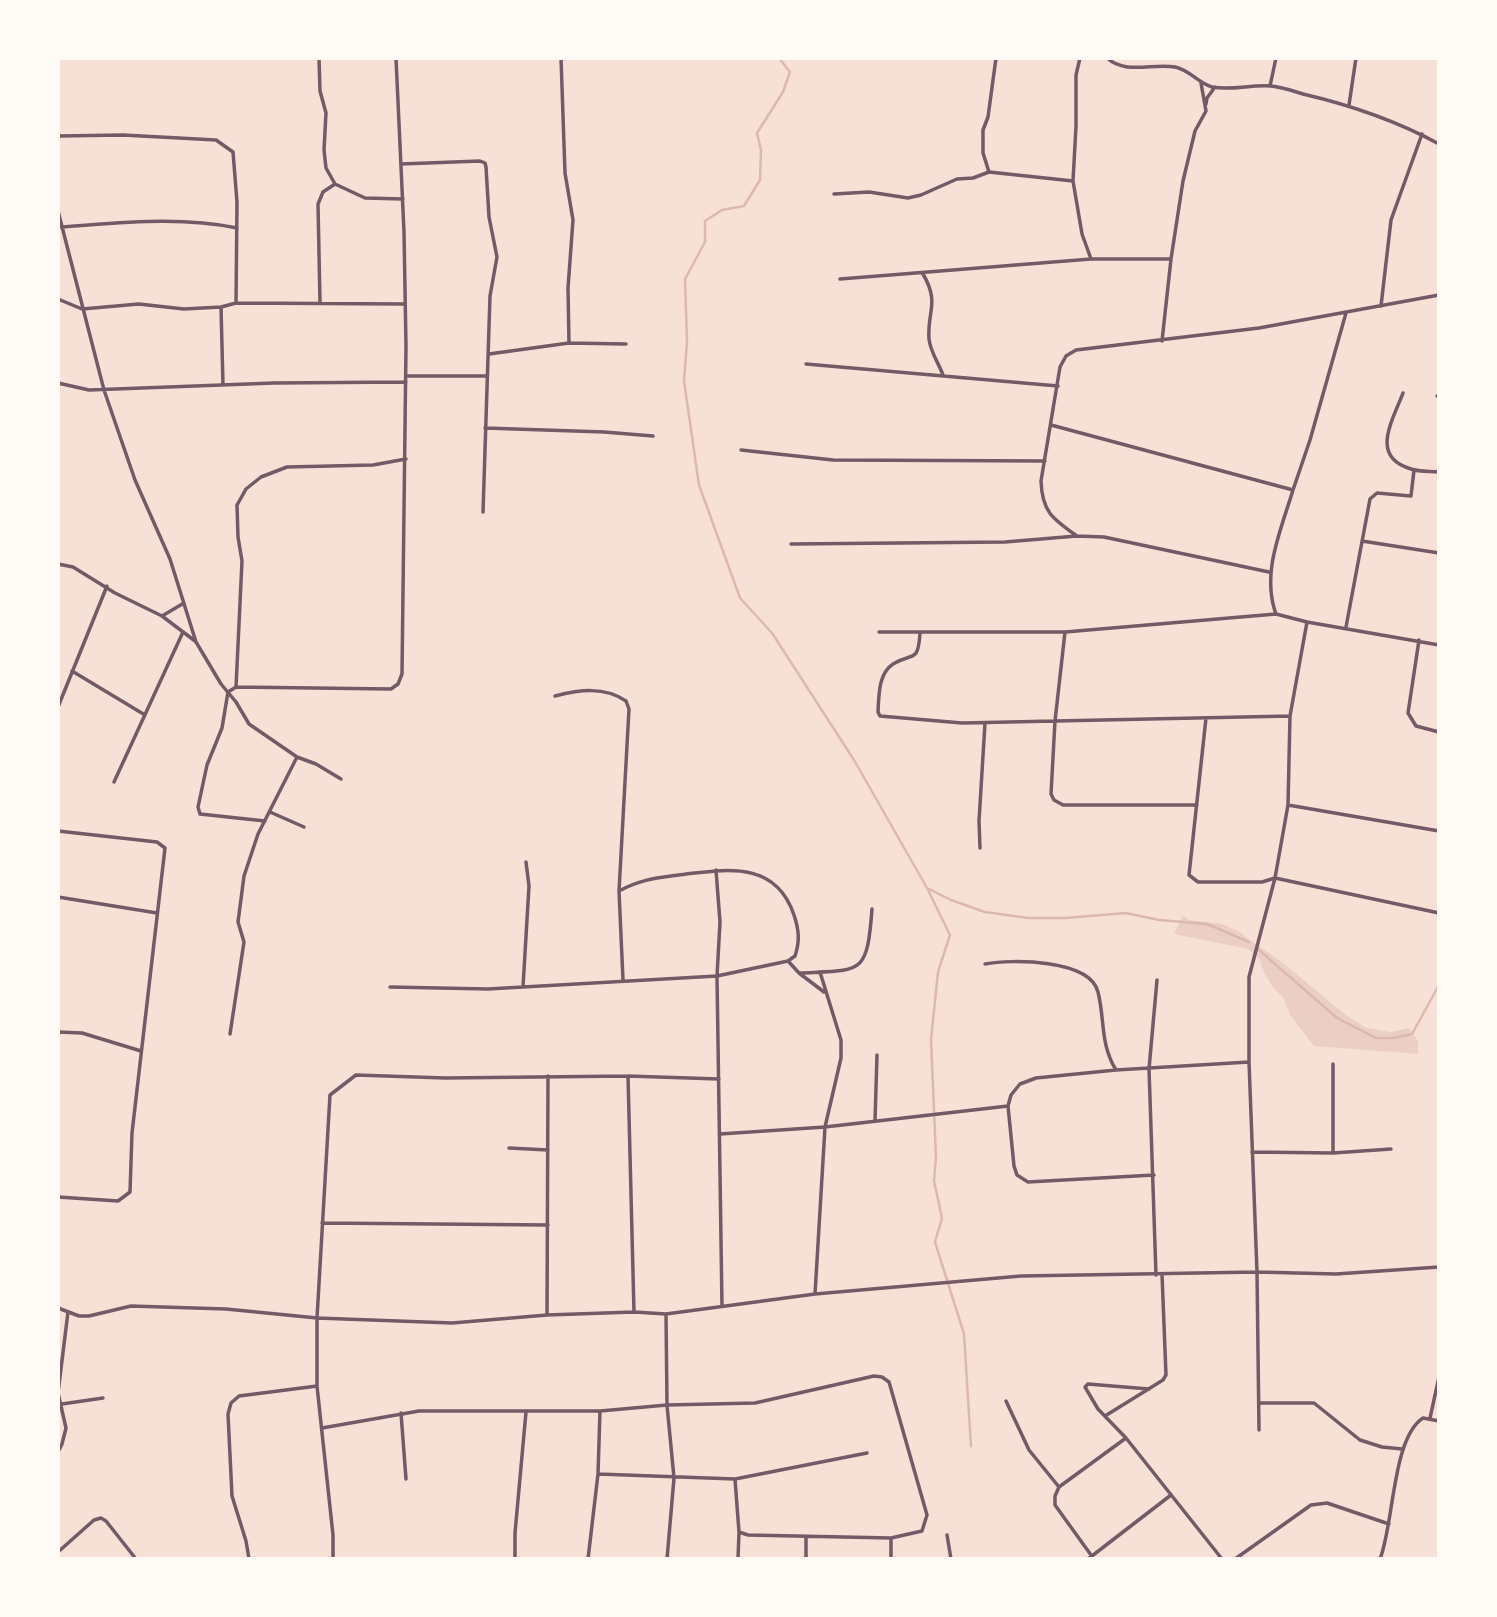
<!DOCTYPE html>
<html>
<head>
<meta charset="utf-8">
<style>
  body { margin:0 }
  #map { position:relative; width:1497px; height:1617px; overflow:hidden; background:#f7e1d7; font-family:Ubuntu,sans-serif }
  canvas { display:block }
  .frame { position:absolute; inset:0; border:60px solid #fffaf5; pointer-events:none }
</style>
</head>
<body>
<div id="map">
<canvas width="1497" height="1617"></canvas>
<div class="frame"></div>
</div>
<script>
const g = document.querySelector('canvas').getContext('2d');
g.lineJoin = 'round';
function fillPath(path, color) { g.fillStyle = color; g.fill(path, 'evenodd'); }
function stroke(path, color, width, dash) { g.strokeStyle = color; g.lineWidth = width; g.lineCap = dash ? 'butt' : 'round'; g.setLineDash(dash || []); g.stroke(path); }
const green = new Path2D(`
  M 1183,916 L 1189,920 L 1222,924 L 1236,930 L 1283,963 L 1342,1012 L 1366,1028 L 1391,1032 L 1409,1028 L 1418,1041 L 1418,1054 L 1314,1046 L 1290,1015 L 1284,999 L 1272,986 L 1262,969 L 1260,959 L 1248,949 L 1174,934 Z`);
const stream = new Path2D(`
  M 779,58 L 790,72 L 783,92 L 757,133 L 761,150 L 760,180 L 744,206 L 722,210 L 705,221 L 705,242 L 685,279 L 687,342 L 684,381 L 699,485 L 740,598 L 772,633 L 854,760 L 927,888 L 950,935 L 938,972 L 931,1040 L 936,1157 L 934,1181 L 942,1218 L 935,1242 L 964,1334 L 971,1446
  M 927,888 L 951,900 L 985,912 L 1028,918 L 1065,918 L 1126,913 L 1159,920 L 1207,924 L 1249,942
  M 1259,950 L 1337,1018 L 1376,1038 L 1394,1038 L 1412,1034 L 1439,985`);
const minor = new Path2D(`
  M 187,58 L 209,58
  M 319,58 L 320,91 L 326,113 L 324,150 L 326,168 L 335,184 L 365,198 L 403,199
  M 561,58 L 565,173 L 573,220 L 568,288 L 569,343
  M 996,58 L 988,117 L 983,130 L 983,153 L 989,172 L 1073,181 L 1082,234 L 1091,259
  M 1107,58 C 1126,75 1152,63 1175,67 C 1190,70 1198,83 1212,87 C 1232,91 1252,84 1271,86 C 1282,87 1293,91 1303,94 C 1350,105 1397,121 1439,144
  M 1270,86 L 1276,58
  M 1206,104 L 1207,98 L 1215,87
  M 1349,105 L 1356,58
  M 58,136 L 123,135 L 216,140 L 233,152 L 237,202 L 236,303
  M 401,164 L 480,161 L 485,163 L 486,167 L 489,217 L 497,257 L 490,296 L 483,512
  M 1073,181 L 1076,126 L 1076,75 L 1080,58
  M 834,194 L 869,192 L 908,198 L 921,195 L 957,179 L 973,178 L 989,172
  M 58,211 L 104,390 L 135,480 L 170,559 L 196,642 L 221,684 L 236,702 L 249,724 L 297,757 L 316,764 L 341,779
  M 61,227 C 120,223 179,216 237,228
  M 923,274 C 940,303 927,311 929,339 C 930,351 939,364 943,375
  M 840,279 L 1091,259 L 1171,259
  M 58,299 L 82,309 L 139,304 L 184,309 L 221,307
  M 320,302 L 318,204 L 323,192 L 335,184
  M 1381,306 L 1391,220 L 1422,134
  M 1162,341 L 1171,259 L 1183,181 L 1195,131 L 1206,111 L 1201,83
  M 489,354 L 569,343 L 626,344
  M 806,364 L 1058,386
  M 406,376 L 487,376
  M 58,383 L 89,390 L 274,383 L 406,382
  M 223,385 L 221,307 L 236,303 L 405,304
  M 1403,393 C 1393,420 1369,457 1411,469 C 1420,472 1430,471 1439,472
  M 1437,396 L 1439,397
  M 1051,425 L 1293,490 C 1281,530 1261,573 1276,614
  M 485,428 L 604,432 L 653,436
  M 741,450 L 833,460 L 1045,461
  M 1293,490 L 1310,440 L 1346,313
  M 1077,536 C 1053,519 1042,512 1041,481 L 1060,367 L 1066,356 L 1076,350 L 1259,328 L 1439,295
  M 1362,541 L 1439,553
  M 791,544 L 1005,542 L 1077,536 L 1104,537 L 1269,572
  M 58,564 L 73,567 L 115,593 L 162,616 L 195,641
  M 162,616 L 184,603
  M 1346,627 L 1370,499 L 1377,493 L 1411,496 L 1414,470
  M 879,632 L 1065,632 L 1276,614 L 1307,622 L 1439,645
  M 1065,632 L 1055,721 L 1051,794 L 1054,800 L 1063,805 L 1197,805
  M 920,633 C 918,664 913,652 893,664 C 878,674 879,696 878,712 L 880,716 L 962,723 L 1290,716
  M 1419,640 L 1408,713 L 1416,726 L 1439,732
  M 72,671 L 145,715
  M 236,687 L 242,561 L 238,537 L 237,505 L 246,489 L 261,477 L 287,467 L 373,465 L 406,459
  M 555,696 C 579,690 604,686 626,701 L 629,709 L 619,891 L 623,980
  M 58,707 L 107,586
  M 1206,718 L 1189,875 L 1198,882 L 1262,882 L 1275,878 L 1288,805 L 1290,716 L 1307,622
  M 114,782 L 183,632
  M 1288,805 L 1439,831
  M 270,812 L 304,827
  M 265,821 L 200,814 L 198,807 L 207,765 L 222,728 L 228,692 L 236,687 L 391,689 L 398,684 L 402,674 L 406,346 L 404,232 L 396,58
  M 58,831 L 157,842 L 165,848 L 132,1133 L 130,1192 L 118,1201 L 58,1197
  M 980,848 L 979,821 L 985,723
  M 716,870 L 720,922 L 717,976 L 722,1306
  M 619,891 C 643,878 659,878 686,874 C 730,869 776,862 794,915 C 799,930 800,941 795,956 L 788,961
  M 58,897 L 157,913
  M 985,964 C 1011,959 1090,959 1098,992 C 1105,1020 1100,1044 1116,1070
  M 799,973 L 824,992
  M 390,987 L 488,989 L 717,976 L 788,961 L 799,973 C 862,970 867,976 872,909
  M 523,987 L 529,886 L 526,862
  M 58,1032 L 82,1033 L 141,1051
  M 230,1034 L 244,942 L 238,922 L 244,876 L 258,834 L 297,757
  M 628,1076 L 634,1312
  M 875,1121 L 877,1055
  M 720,1134 L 825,1127 L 1008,1106
  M 509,1148 L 548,1150
  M 1252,1152 L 1333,1153 L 1391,1149
  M 1333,1153 L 1333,1064
  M 1154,1175 L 1028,1182 L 1017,1175 L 1014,1166 L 1008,1106 L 1011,1095 L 1020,1084 L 1036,1078 L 1116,1070 L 1249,1062
  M 322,1223 L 548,1225
  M 1156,1275 L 1149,1069 L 1157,980
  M 815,1294 L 825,1127 L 841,1058 L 841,1040 L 820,972
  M 58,1308 L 79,1316 L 89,1316 L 131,1306 L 226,1309 L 317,1318 L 452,1323 L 547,1315 L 634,1312 L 666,1314 L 815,1294 L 1021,1276 L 1257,1272 L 1336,1274 L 1439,1267
  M 666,1314 L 667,1405 L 674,1478 L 667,1559
  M 547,1315 L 548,1076
  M 1149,1389 L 1088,1384 L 1085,1387 L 1098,1409 L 1126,1438 L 1222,1559
  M 1006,1401 L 1029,1450 L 1059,1487
  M 1259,1403 L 1314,1403 L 1360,1440 L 1382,1447 L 1402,1449
  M 62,1404 L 103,1398
  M 401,1413 L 406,1479
  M 1105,1416 L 1163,1380 L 1166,1375 L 1162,1274
  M 1430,1418 L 1439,1377
  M 322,1428 L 419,1411 L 600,1411 L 667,1405 L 755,1403 L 874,1376 L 882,1377 L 889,1382 L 927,1515 L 922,1531 L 891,1538 L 748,1535 L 739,1532
  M 1259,1430 L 1257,1272 L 1249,1062 L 1249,977 L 1275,878 L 1439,913
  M 58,1452 L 62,1444 L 66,1428 L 58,1393 L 68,1312
  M 598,1474 L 735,1479 L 867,1453
  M 735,1479 L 739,1532 L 738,1559
  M 947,1535 L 951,1559
  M 806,1537 L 806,1559
  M 58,1552 L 94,1520 L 101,1518 L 106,1521 L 136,1559
  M 1091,1555 L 1055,1505 L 1055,1496 L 1059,1487 L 1126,1438
  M 249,1559 L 246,1541 L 232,1496 L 228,1414 L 231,1403 L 239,1396 L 317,1386
  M 333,1559 L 333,1535 L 317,1386 L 317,1318 L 330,1095 L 356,1075 L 445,1078 L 628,1076 L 719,1079
  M 515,1559 L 515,1533 L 526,1412
  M 588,1559 L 598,1474 L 600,1411
  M 891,1559 L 891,1538
  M 1088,1559 L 1171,1495
  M 1235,1559 L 1311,1505 L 1327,1503 L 1389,1524
  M 1380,1559 C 1394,1524 1392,1438 1423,1418 L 1439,1421`);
fillPath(green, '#ebcfc5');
stroke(stream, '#dcb8b0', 2.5);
stroke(minor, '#755966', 3.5);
</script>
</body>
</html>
